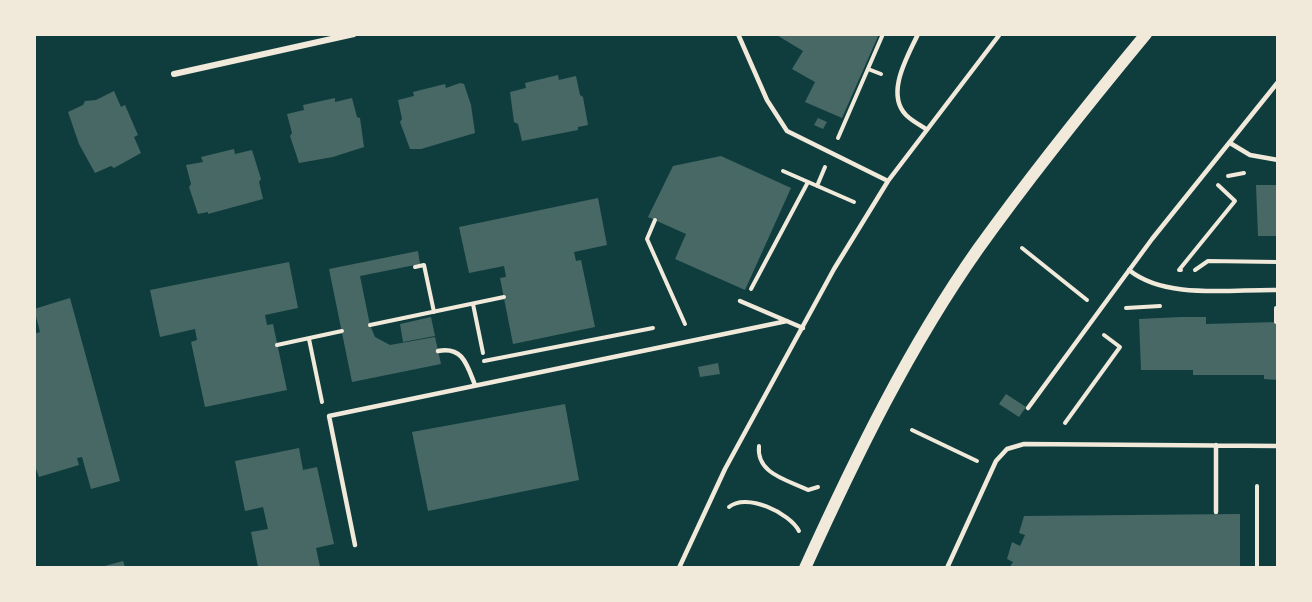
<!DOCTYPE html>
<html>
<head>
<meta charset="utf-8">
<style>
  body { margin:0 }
  #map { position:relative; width:1312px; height:602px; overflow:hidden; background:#0f3d3e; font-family:"Sofia Sans Condensed",sans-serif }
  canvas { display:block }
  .frame { position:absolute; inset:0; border:36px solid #f1e9da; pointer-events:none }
</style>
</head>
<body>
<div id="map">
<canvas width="1312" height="602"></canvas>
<div class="frame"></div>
</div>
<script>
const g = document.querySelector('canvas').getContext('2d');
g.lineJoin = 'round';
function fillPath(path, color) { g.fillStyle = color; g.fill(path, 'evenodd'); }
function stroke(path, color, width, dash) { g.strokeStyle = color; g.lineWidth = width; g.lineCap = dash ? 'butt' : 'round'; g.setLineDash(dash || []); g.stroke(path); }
const building = new Path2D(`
  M 775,34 L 879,34 L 842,118 L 805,102 L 815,82 L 792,69 L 803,51 Z
  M 558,75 L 559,80 L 576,76 L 580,95 L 583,97 L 588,125 L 578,127 L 578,130 L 522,141 L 518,124 L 514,122 L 510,92 L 526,88 L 525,83 Z
  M 460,83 L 464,84 L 471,105 L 475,133 L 421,149 L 410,149 L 400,122 L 402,119 L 398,100 L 414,96 L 413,92 L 445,84 L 446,88 Z
  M 114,91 L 121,107 L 125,105 L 138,135 L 134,137 L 141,153 L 114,168 L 111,166 L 95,173 L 79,144 L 68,112 L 83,105 L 85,101 L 96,100 Z
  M 335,98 L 335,102 L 352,98 L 357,117 L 360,118 L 364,147 L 333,157 L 299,163 L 290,136 L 292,133 L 287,114 L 304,110 L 303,105 Z
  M 818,118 L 827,122 L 823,129 L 814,125 Z
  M 234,149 L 235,154 L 252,150 L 261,179 L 259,182 L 263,199 L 208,214 L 208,212 L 198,214 L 189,187 L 191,184 L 186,165 L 203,162 L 201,157 Z
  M 721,156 L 791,188 L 745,290 L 675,259 L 686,234 L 648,217 L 673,166 Z
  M 1256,185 L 1278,185 L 1278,236 L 1258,236 Z
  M 598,198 L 607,245 L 574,252 L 576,261 L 581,260 L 595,327 L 513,344 L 500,278 L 506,277 L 504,266 L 469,273 L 459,227 Z
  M 418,251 L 420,264 L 360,276 L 370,325 L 375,337 L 390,345 L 435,337 L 441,364 L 352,382 L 329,269 Z
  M 289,262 L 298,308 L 265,315 L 267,325 L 273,324 L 287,390 L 205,407 L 191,342 L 197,340 L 195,329 L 160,337 L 150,290 Z
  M 70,298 L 120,481 L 91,489 L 82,457 L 77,458 L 79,465 L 39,477 L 34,463 L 34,334 L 40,332 L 34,309 Z
  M 431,317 L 435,336 L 403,342 L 400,324 Z
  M 1181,317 L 1206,317 L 1206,324 L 1278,322 L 1278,380 L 1264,379 L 1264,375 L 1193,375 L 1193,370 L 1141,370 L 1139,319 Z
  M 718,363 L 720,374 L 700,377 L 698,367 Z
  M 1006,394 L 1026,407 L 1019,417 L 999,404 Z
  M 565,404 L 579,480 L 428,511 L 412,432 Z
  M 299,448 L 303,470 L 317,467 L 334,544 L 316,548 L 320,567 L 258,567 L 251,532 L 268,529 L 263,507 L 245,511 L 235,461 Z
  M 1240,514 L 1240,567 L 1010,567 L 1013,562 L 1007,559 L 1012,542 L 1020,546 L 1025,535 L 1019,533 L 1024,516 Z
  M 123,561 L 125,567 L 101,567 Z`);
const path = new Path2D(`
  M 868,69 L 881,74
  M 838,138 L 883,34
  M 783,171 L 854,202
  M 1228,176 L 1244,173
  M 817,186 L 825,167
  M 655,220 L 647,239 L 685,324
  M 1022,248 L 1087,300
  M 415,267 L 424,265 L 434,312
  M 1181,270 L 1179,270 L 1235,201 L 1218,185
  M 1195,270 L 1208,261 L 1278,262
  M 751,289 L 808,182
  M 473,304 L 483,353
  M 1126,308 L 1160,306
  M 1276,322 L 1276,308
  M 370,325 L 504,297
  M 309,339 L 322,402
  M 277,345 L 342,331
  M 484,361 L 653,328
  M 1065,423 L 1120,347 L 1104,335
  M 912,430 L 977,461
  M 759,446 C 756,474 788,480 808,490 L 818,487
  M 1257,486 L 1257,568
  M 729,507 C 746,492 790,513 799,531`);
const service = new Path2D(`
  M 738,34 L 767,100 L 787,131 L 888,181
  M 918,34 C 908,56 885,93 906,115 C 912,121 920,125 926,129
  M 1230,143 L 1250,155 L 1278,160
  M 1129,270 C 1166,300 1231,289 1278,290
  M 740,301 L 803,328
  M 438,351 C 463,346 467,365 475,385
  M 1028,408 L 1152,239 L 1278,82
  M 1216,512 L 1216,445
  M 355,545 L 329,416 L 787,321
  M 679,568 L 725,469 L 834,269 L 888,181 L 1000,34
  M 947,568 L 996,461 L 1007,449 L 1024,444 L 1278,446`);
const minor = new Path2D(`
  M 174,74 L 354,34`);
const secondary = new Path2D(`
  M 805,568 C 855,458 909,347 978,249 C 1031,175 1088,104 1146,34`);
fillPath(building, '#486865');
stroke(path, '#f1e9da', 4);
stroke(service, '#f1e9da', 4.5);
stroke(minor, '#f1e9da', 6);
stroke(secondary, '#f1e9da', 12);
</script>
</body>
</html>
